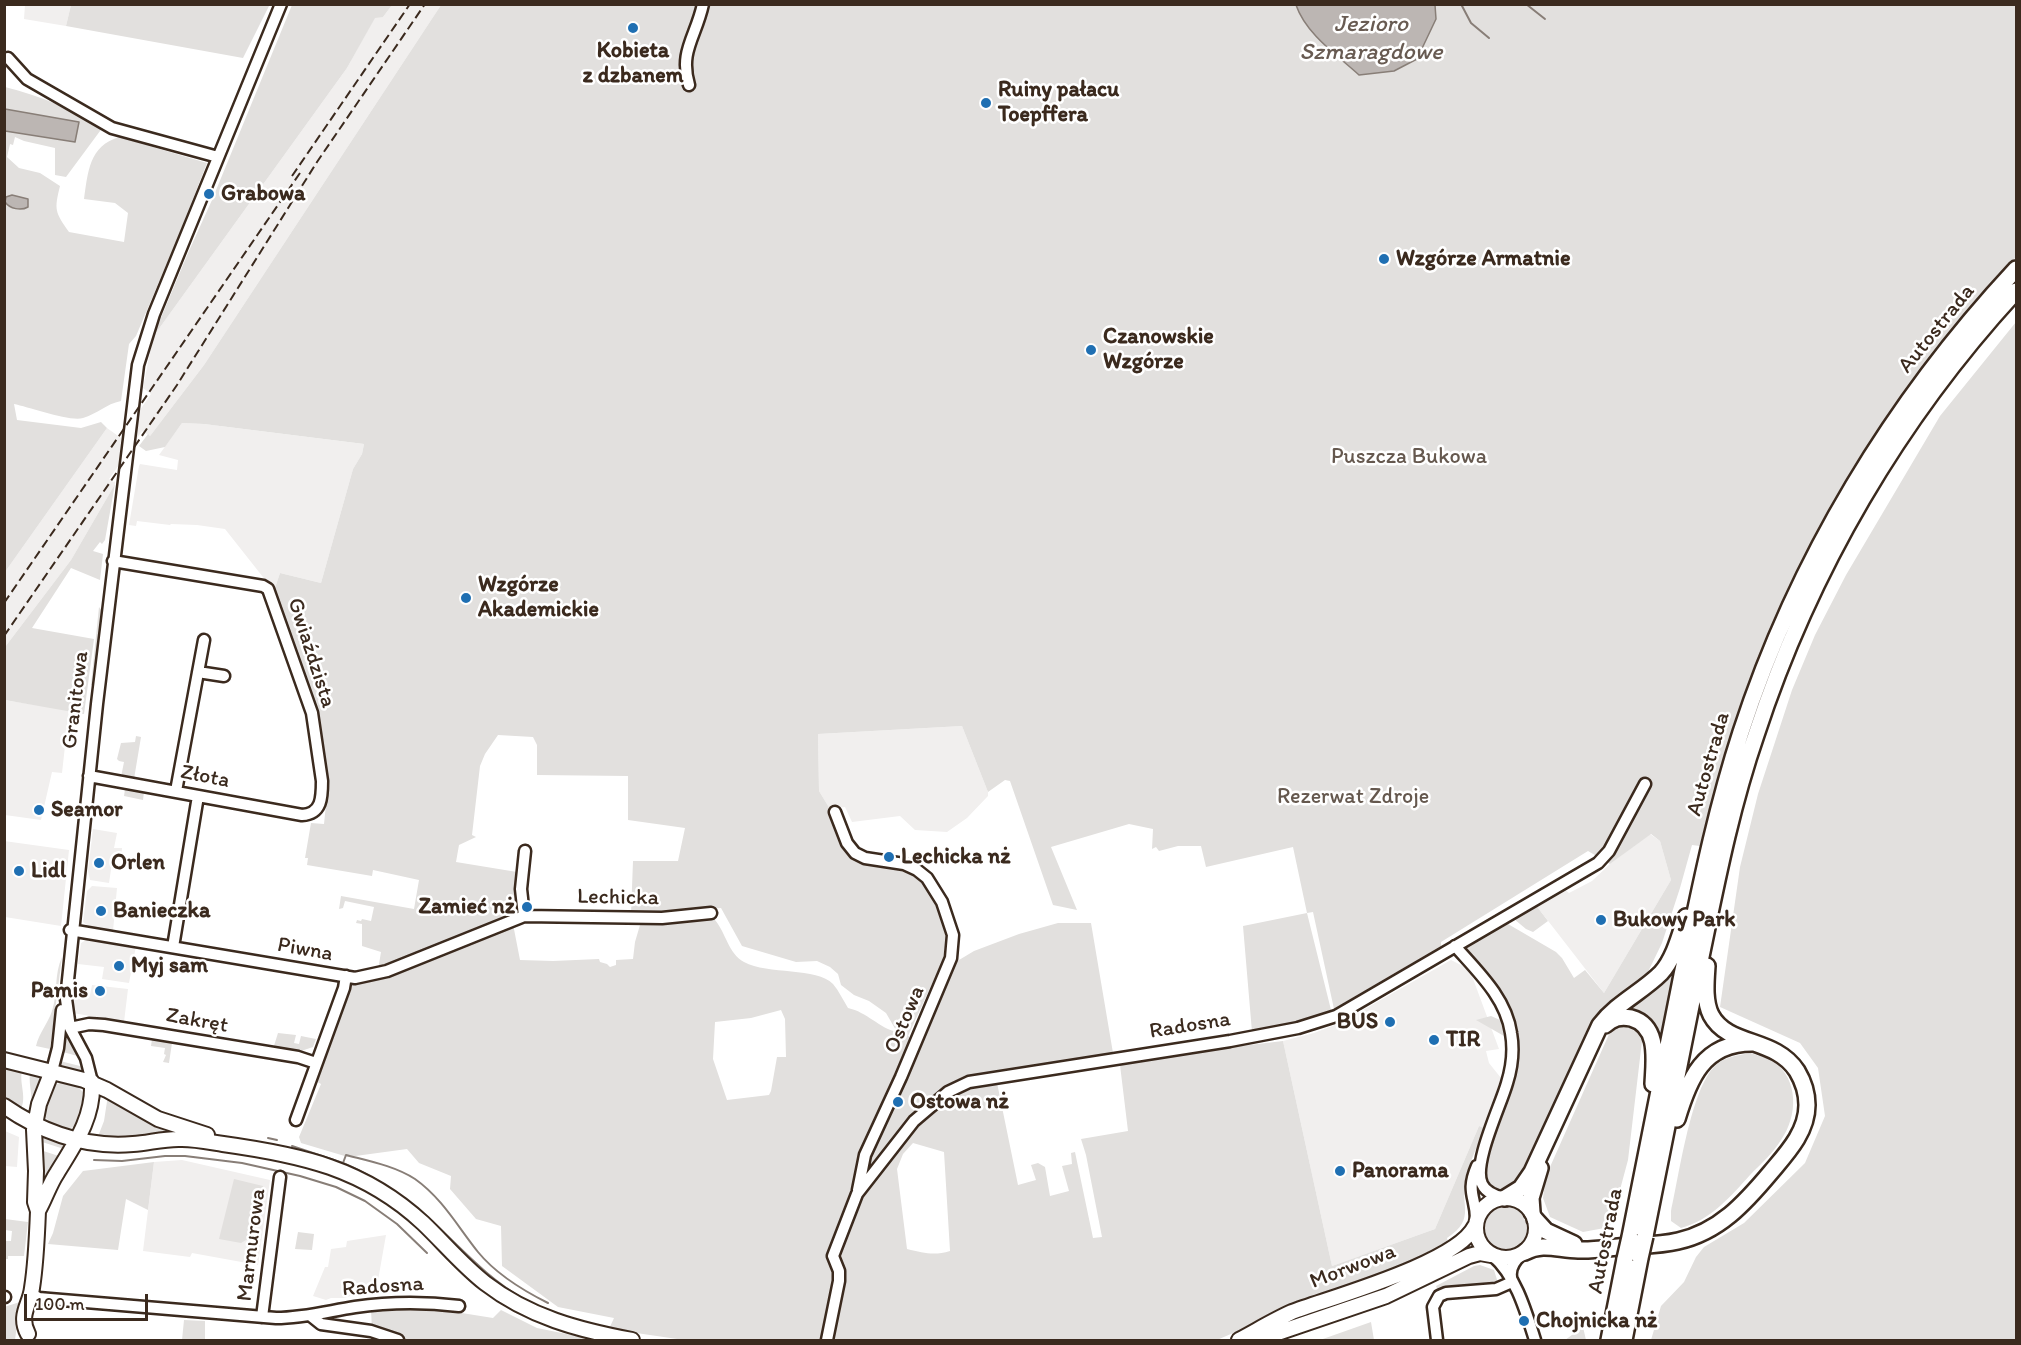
<!DOCTYPE html>
<html>
<head>
<meta charset="utf-8">
<style>
  body { margin:0 }
  #map { position:relative; width:2021px; height:1345px; overflow:hidden; background:#fff; font-family:Itim,sans-serif }
  canvas { display:block }
  .frame { position:absolute; inset:0; border:6px solid #3b2a1e; pointer-events:none }
  .scale { position:absolute; left:24px; top:1294px; width:124px; height:27px; box-sizing:border-box; border:3px solid #3b2a1e; border-top:0; padding-left:8px; font-size:18px; line-height:21px; white-space:nowrap; color:#3b2a1e; -webkit-text-stroke:4px #fff; paint-order:stroke }
</style>
</head>
<body>
<div id="map">
<canvas width="2021" height="1345"></canvas>
<div class="frame"></div>
<div class="scale">100 m</div>
</div>
<script>
const g = document.querySelector('canvas').getContext('2d');
g.lineJoin = 'round';
function fillPath(path, color) { g.fillStyle = color; g.fill(path, 'evenodd'); }
function stroke(path, color, width, dash) { g.strokeStyle = color; g.lineWidth = width; g.lineCap = dash ? 'butt' : 'round'; g.setLineDash(dash || []); g.stroke(path); }
function write(font, color, halo, rows, align = 'center') {
  g.font = font + ' Itim,sans-serif'; g.lineWidth = 5; g.setLineDash([]); g.textBaseline = 'middle'; g.strokeStyle = halo; g.fillStyle = color; for (const [text, x, y, turn = 0] of rows) {
    g.save(); g.translate(x, y); g.rotate((+turn || 0) * Math.PI / 180); g.textAlign = isNaN(turn) ? turn : align; if (halo) g.strokeText(text, 0, 0); g.fillText(text, 0, 0); g.restore();
  }
}
const built = new Path2D(`
  M 25,5 L 71,5 L 66,26 L 24,19 Z
  M 392,5 L 441,5 L 204,365 L 150,436 L 142,431 L 137,438 L 140,410 L 151,394 L 143,388 L 153,337 L 347,68 L 375,17 L 383,17 Z
  M 182,423 L 204,424 L 364,444 L 362,454 L 353,469 L 321,583 L 280,573 L 274,591 L 225,529 L 197,525 L 171,524 L 170,525 L 137,521 L 136,526 L 129,525 L 139,466 L 140,464 L 177,470 L 178,460 L 159,455 Z
  M 107,428 L 121,438 L 119,465 L 109,479 L 114,482 L 115,481 L 115,484 L 71,560 L 5,647 L 5,572 Z
  M 4,700 L 69,710 L 62,773 L 52,772 L 41,820 L 5,815 Z
  M 962,726 L 988,792 L 988,796 L 967,818 L 947,832 L 915,830 L 900,816 L 852,822 L 845,807 L 830,809 L 819,791 L 818,734 Z
  M 93,829 L 117,833 L 114,848 L 122,848 L 121,860 L 116,859 L 115,863 L 112,863 L 109,883 L 90,880 L 88,871 Z
  M 1650,834 L 1660,841 L 1671,880 L 1604,993 L 1535,904 L 1563,888 L 1569,893 L 1592,881 L 1610,864 Z
  M 4,841 L 69,850 L 61,926 L 5,917 Z
  M 92,886 L 117,888 L 113,931 L 91,928 L 83,922 L 87,891 Z
  M 86,940 L 136,946 L 129,983 L 102,979 L 104,967 L 78,964 L 81,943 Z
  M 1451,960 L 1463,966 L 1472,976 L 1499,1049 L 1486,1051 L 1489,1063 L 1501,1078 L 1484,1128 L 1479,1126 L 1435,1229 L 1332,1266 L 1283,1041 L 1314,1033 L 1340,1023 Z
  M 92,985 L 128,989 L 124,1022 L 73,1013 L 75,995 L 90,995 Z
  M 5,1131 L 19,1137 L 17,1167 L 5,1166 Z
  M 182,1160 L 270,1180 L 258,1265 L 192,1253 L 190,1257 L 143,1251 L 154,1162 Z
  M 386,1235 L 377,1286 L 345,1298 L 331,1298 L 326,1300 L 313,1296 L 325,1267 L 328,1267 L 331,1249 L 346,1247 L 347,1241 Z`);
const green = new Path2D(`
  M 257,5 L 269,6 L 243,58 L 66,26 L 71,5 Z
  M 292,5 L 392,5 L 383,17 L 375,18 L 347,68 L 153,337 L 188,253 L 212,200 Z
  M 441,5 L 1296,5 L 1309,27 L 1433,6 L 1435,5 L 2016,5 L 2016,257 C 1992,284 1967,311 1944,339 C 1824,488 1745,660 1700,846 L 1692,845 L 1680,888 L 1662,943 L 1647,974 L 1598,1017 L 1542,1141 L 1535,1145 L 1524,1168 L 1528,1170 L 1524,1178 L 1500,1192 C 1463,1184 1509,1096 1515,1075 C 1519,1058 1520,1041 1516,1024 C 1508,991 1482,969 1459,947 L 1508,924 L 1556,952 L 1562,958 L 1574,978 L 1585,970 L 1604,993 L 1671,880 L 1660,841 L 1651,834 L 1610,864 L 1588,851 L 1441,942 L 1441,946 L 1334,1009 L 1313,912 L 1307,913 L 1332,1014 L 1293,1026 L 1252,1032 L 1243,926 L 1307,913 L 1293,847 L 1206,867 L 1201,846 L 1178,846 L 1159,851 L 1156,847 L 1152,849 L 1153,829 L 1129,824 L 1051,847 L 1077,910 L 1053,905 L 1010,781 L 1005,780 L 988,792 L 962,726 L 818,734 L 819,791 L 830,809 L 834,828 L 843,847 L 868,866 L 900,867 L 914,874 L 927,886 L 939,904 L 949,940 L 948,949 L 908,1036 L 922,1044 L 954,963 L 974,951 L 1019,934 L 1058,923 L 1091,923 L 1113,1053 L 995,1073 L 1018,1185 L 1036,1180 L 1031,1165 L 1038,1163 L 1045,1167 L 1050,1196 L 1069,1191 L 1062,1166 L 1072,1164 L 1071,1153 L 1075,1152 L 1093,1238 L 1102,1237 L 1086,1155 L 1081,1139 L 1128,1131 L 1120,1065 L 1216,1049 L 1283,1041 L 1332,1266 L 1435,1229 L 1479,1126 L 1484,1128 C 1479,1143 1471,1159 1466,1176 C 1458,1203 1478,1218 1447,1238 L 1448,1243 L 1408,1264 L 1249,1330 L 1247,1327 L 1217,1340 L 684,1340 L 609,1329 L 614,1318 L 558,1307 L 502,1266 L 501,1226 L 476,1219 L 450,1189 L 451,1176 L 419,1163 L 407,1149 L 348,1157 L 301,1143 L 299,1137 L 321,1084 L 316,1081 L 350,984 L 353,981 L 513,924 L 520,960 L 553,961 L 599,959 L 600,962 L 607,964 L 610,967 L 616,965 L 616,960 L 633,959 L 635,942 L 640,925 L 705,919 L 715,920 C 726,933 728,953 744,962 C 768,975 817,967 833,984 C 839,991 843,1000 848,1008 C 867,1012 879,1028 897,1032 L 886,1013 L 869,1001 L 854,995 L 841,985 L 838,974 L 830,967 L 817,961 L 796,962 L 742,946 L 721,908 L 631,914 L 633,861 L 678,861 L 685,828 L 628,820 L 628,776 L 537,775 L 537,745 L 533,737 L 498,735 L 485,754 L 480,766 L 472,835 L 476,837 L 459,845 L 456,862 L 517,872 L 515,915 L 378,970 L 381,952 L 362,946 L 362,924 L 356,923 L 357,920 L 361,921 L 362,919 L 371,921 L 374,907 L 345,901 L 343,908 L 339,909 L 341,896 L 414,909 L 419,880 L 373,870 L 372,876 L 307,865 L 308,858 L 305,858 L 311,823 L 324,824 L 328,785 L 323,743 L 291,636 L 274,591 L 280,573 L 321,583 L 353,469 L 362,454 L 364,444 L 204,424 L 182,423 L 165,447 L 146,451 L 139,446 L 148,434 L 150,436 L 204,365 ZM 781,1010 L 785,1019 L 786,1057 L 777,1057 L 771,1091 L 769,1095 L 727,1100 L 713,1059 L 715,1022 L 751,1018 ZM 913,1143 L 944,1152 L 950,1251 C 934,1256 924,1253 907,1249 L 897,1169 L 903,1154 Z
  M 5,87 C 40,96 72,109 103,127 L 66,177 L 55,175 L 55,148 L 24,141 L 15,137 L 13,145 L 10,144 L 7,157 L 19,168 L 40,173 L 60,186 C 54,210 55,212 69,232 L 124,242 L 128,213 L 115,203 L 84,199 C 88,172 89,146 119,137 L 207,163 L 178,237 L 136,336 L 129,344 L 121,401 C 106,404 97,414 83,418 C 70,422 29,407 14,404 L 17,420 L 81,428 L 101,422 L 107,428 L 5,572 L 5,131 L 75,142 L 78,122 L 5,109 Z
  M 2016,322 L 2016,1340 L 1651,1340 L 1661,1306 L 1684,1282 L 1696,1257 L 1704,1247 L 1744,1223 L 1805,1163 L 1825,1116 L 1818,1068 L 1800,1043 L 1720,1007 L 1740,867 L 1758,794 L 1792,690 L 1815,635 L 1846,575 L 1940,416 Z
  M 115,484 L 105,540 L 102,544 L 100,542 L 93,551 L 103,554 L 100,580 L 71,568 L 32,628 L 94,639 L 84,714 L 5,700 L 5,647 L 71,560 Z
  M 99,607 L 102,611 L 94,686 L 91,685 Z
  M 136,736 L 141,737 L 134,779 L 121,777 L 124,762 L 119,761 L 117,759 L 121,743 L 135,742 Z
  M 125,789 L 144,792 L 143,800 L 124,796 Z
  M 1535,904 L 1548,921 L 1533,932 L 1526,929 L 1514,919 L 1516,916 Z
  M 1678,956 L 1661,1042 L 1660,1049 L 1626,1014 L 1625,1005 Z
  M 62,957 L 50,1049 L 36,1046 C 39,1033 48,1023 52,1011 C 58,993 54,974 62,957 Z
  M 1491,1016 L 1500,1020 L 1505,1026 L 1504,1036 L 1476,1020 Z
  M 1625,1026 L 1637,1032 L 1642,1041 L 1628,1160 L 1610,1227 L 1583,1232 L 1550,1217 L 1543,1198 L 1546,1176 L 1610,1032 Z
  M 66,1030 L 81,1057 L 63,1052 Z
  M 278,1033 L 296,1035 L 294,1043 L 299,1044 L 301,1036 L 316,1039 L 313,1047 L 301,1051 L 277,1047 L 275,1050 L 273,1049 Z
  M 152,1039 L 172,1043 L 169,1063 L 163,1062 L 166,1055 L 164,1054 L 165,1048 L 151,1046 Z
  M 1751,1053 C 1758,1056 1767,1057 1773,1061 C 1799,1079 1798,1116 1781,1140 C 1773,1153 1761,1164 1750,1175 C 1730,1197 1711,1220 1681,1228 L 1671,1221 L 1671,1211 C 1679,1176 1690,1094 1713,1068 C 1722,1057 1738,1055 1751,1053 Z
  M 60,1061 L 84,1067 L 85,1074 L 59,1067 Z
  M 4,1070 L 22,1070 C 19,1084 27,1096 21,1109 L 5,1098 Z
  M 30,1072 L 45,1074 L 32,1115 L 29,1114 C 35,1099 28,1087 30,1072 Z
  M 64,1082 C 74,1085 82,1087 86,1098 L 78,1125 C 65,1133 48,1126 43,1112 L 53,1085 Z
  M 108,1095 L 182,1132 L 144,1138 L 97,1139 L 104,1121 Z
  M 37,1133 L 69,1144 L 67,1150 L 36,1140 Z
  M 37,1149 L 62,1157 L 40,1201 Z
  M 154,1162 L 148,1210 L 126,1199 L 118,1250 L 48,1244 L 53,1233 L 63,1196 L 83,1171 Z
  M 234,1179 L 263,1186 L 251,1237 L 241,1243 L 219,1239 Z
  M1483 1228a23 23 0 1 1 46 0a23 23 0 1 1-46 0Z
  M 5,1219 L 28,1222 L 24,1256 L 8,1256 L 8,1259 L 5,1259 L 5,1241 L 11,1241 L 12,1231 L 5,1230 Z
  M 298,1232 L 314,1234 L 312,1250 L 295,1249 Z
  M 1480,1265 L 1494,1270 L 1498,1283 L 1449,1287 L 1438,1291 L 1436,1286 L 1474,1266 Z
  M 20,1302 L 15,1340 L 5,1340 L 4,1307 Z
  M 371,1310 L 443,1310 L 493,1318 L 501,1310 L 537,1328 L 596,1340 L 405,1340 L 372,1329 Z
  M 184,1320 L 205,1321 L 205,1340 L 182,1340 Z
  M 1371,1322 L 1374,1340 L 1320,1340 Z
  M 1583,1327 L 1586,1340 L 1563,1340 L 1565,1340 Z`);
const water = new Path2D(`
  M 1296,5 L 1435,5 L 1436,19 L 1417,59 L 1394,71 L 1359,75 C 1337,55 1306,34 1296,5 Z
  M 5,109 L 79,122 L 75,142 L 5,131 Z
  M 12,195 L 28,199 L 28,207 C 21,211 10,209 5,202 L 6,197 Z`);
const stream = new Path2D(`
  M 1461,4 L 1471,23 L 1489,38
  M 1526,4 L 1545,19
  M 268,1138 L 277,1140
  M 292,1146 L 343,1163 L 346,1155 C 369,1161 395,1166 415,1179 C 442,1198 458,1227 478,1252 C 496,1274 522,1290 548,1303
  M 94,1160 L 122,1161 L 165,1156 L 185,1156 L 242,1163 L 300,1176 L 336,1187 L 365,1201 L 397,1224 L 427,1253
  M 343,1163 C 376,1177 405,1197 432,1221 C 462,1249 488,1279 524,1299`);
const minor = new Path2D(`
  M 8,58 L 27,79 L 112,128 L 218,157
  M 689,85 C 679,51 696,37 703,4
  M 198,672 L 224,676
  M 89,776 L 302,815 C 322,814 322,797 322,781 L 312,713 L 268,589 L 263,586 L 113,561
  M 176,791 L 204,640
  M 835,812 L 847,843 L 855,853 L 865,858 L 904,864 L 917,870 L 927,878 L 942,902 L 953,935 L 951,958 L 901,1077 L 865,1155 L 858,1190
  M 524,916 L 521,889 L 525,851
  M 70,930 L 355,978 L 387,971 L 524,916 L 662,918 L 711,913
  M 1455,946 C 1478,972 1506,998 1511,1033 C 1514,1050 1512,1067 1507,1083 C 1501,1105 1472,1164 1482,1184 C 1486,1193 1496,1196 1504,1198
  M 173,947 L 198,796
  M 70,1028 L 89,1024 L 104,1025 L 298,1057 L 316,1063
  M 52,1071 L 58,1048 L 62,1010
  M 92,1082 L 86,1058 L 70,1028 L 66,999 L 97,704 L 138,365 L 154,314 L 281,4
  M 296,1120 L 344,988 L 346,976
  M 1476,1222 C 1477,1197 1465,1194 1477,1166
  M 1493,1256 C 1516,1276 1526,1312 1535,1340
  M 1512,1281 C 1508,1270 1514,1261 1522,1254
  M 31,1294 L 39,1298 L 50,1299 L 276,1318 C 304,1318 329,1311 355,1307 C 390,1302 425,1302 459,1306
  M 4,1297 L 5,1297
  M 311,1316 L 321,1324 L 371,1331 L 398,1340
  M 262,1317 L 280,1177
  M 827,1340 L 839,1281 L 839,1271 L 833,1256 L 857,1194 L 914,1121 L 948,1092 L 969,1082 L 1230,1041 L 1298,1028 L 1336,1016 L 1598,863 L 1609,851 L 1645,784
  M 1437,1340 L 1433,1307 L 1439,1296 L 1446,1293 L 1496,1289 L 1512,1282`);
const major = new Path2D(`
  M 4,1060 L 84,1080 L 107,1090 L 158,1119 L 207,1135
  M 4,1106 C 43,1133 86,1148 133,1144 C 149,1143 165,1138 182,1139 C 196,1139 210,1142 223,1144 C 259,1149 296,1155 330,1167 C 364,1179 396,1198 423,1223 C 444,1243 462,1265 485,1283 C 529,1317 579,1330 632,1340
  M1476 1228a30 30 0 1 1 60 0a30 30 0 1 1-60 0Z
  M 38,1211 C 45,1199 49,1185 57,1173 C 74,1145 94,1118 92,1082
  M 28,1334 C 18,1315 30,1305 32,1288 C 36,1263 37,1237 38,1211 L 35,1202 L 36,1171 L 34,1130 L 39,1104 L 52,1071
  M 1239,1340 C 1256,1331 1274,1320 1292,1312 C 1332,1297 1457,1263 1475,1226
  M 1257,1340 L 1386,1296 L 1469,1256 L 1480,1253 L 1491,1255`);
const highway = new Path2D(`
  M 1605,1025 C 1613,1018 1620,1016 1631,1018 C 1660,1026 1654,1061 1653,1084
  M 1677,1119 C 1689,1079 1703,1043 1752,1043
  M 1505,1198 L 1521,1188 L 1532,1172 L 1600,1025 C 1617,1003 1642,992 1661,973 C 1674,959 1680,935 1686,917
  M 1532,1212 L 1531,1198 L 1540,1168
  M 1535,1219 L 1546,1231 L 1574,1244
  M 1645,1236 C 1662,1149 1680,1063 1697,976 C 1714,895 1729,813 1756,735 C 1810,570 1899,418 2016,291
  M 1630,1237 C 1647,1150 1665,1063 1682,975 C 1699,894 1715,812 1741,732 C 1797,560 1893,401 2016,269
  M 1525,1252 C 1543,1242 1559,1250 1578,1250 C 1595,1251 1612,1247 1628,1246 C 1645,1245 1662,1245 1678,1241 C 1719,1232 1745,1203 1771,1172 C 1787,1153 1807,1132 1807,1105 C 1807,1093 1803,1081 1797,1071 C 1775,1037 1728,1047 1711,1015 C 1704,1001 1706,982 1707,966
  M 1609,1340 L 1625,1259
  M 1624,1340 L 1640,1258`);
const rail = new Path2D(`
  M 292,176 L 410,4
  M 4,603 L 300,173
  M 4,636 L 177,385 L 317,162 L 425,4`);
const highwayBridge = new Path2D(`
  M 1640,1258 L 1645,1236
  M 1625,1259 L 1630,1237`);
const markers = [
  [633,28,6,"#1f6fb2"],
  [986,103,6,"#1f6fb2"],
  [209,194,6,"#1f6fb2"],
  [1384,259,6,"#1f6fb2"],
  [1091,350,6,"#1f6fb2"],
  [466,598,6,"#1f6fb2"],
  [39,810,6,"#1f6fb2"],
  [889,857,6,"#1f6fb2"],
  [99,863,6,"#1f6fb2"],
  [19,871,6,"#1f6fb2"],
  [527,907,6,"#1f6fb2"],
  [101,911,6,"#1f6fb2"],
  [1601,920,6,"#1f6fb2"],
  [119,966,6,"#1f6fb2"],
  [100,991,6,"#1f6fb2"],
  [1390,1022,6,"#1f6fb2"],
  [1434,1040,6,"#1f6fb2"],
  [898,1102,6,"#1f6fb2"],
  [1340,1171,6,"#1f6fb2"],
  [1524,1321,6,"#1f6fb2"]
];
const poiNames = [
  ["Kobieta",633,51,"center"],
  ["z dzbanem",633,76,"center"],
  ["Ruiny pałacu",998,90],
  ["Toepffera",998,115],
  ["Grabowa",221,194],
  ["Wzgórze Armatnie",1396,259],
  ["Czanowskie",1103,337],
  ["Wzgórze",1103,362],
  ["Wzgórze",478,585],
  ["Akademickie",478,610],
  ["Seamor",51,810],
  ["Lechicka nż",901,857],
  ["Orlen",111,863],
  ["Lidl",31,871],
  ["Zamieć nż",515,907,"right"],
  ["Banieczka",113,911],
  ["Bukowy Park",1613,920],
  ["Myj sam",131,966],
  ["Pamis",88,991,"right"],
  ["BUS",1378,1022,"right"],
  ["TIR",1446,1040],
  ["Ostowa nż",910,1102],
  ["Panorama",1352,1171],
  ["Chojnicka nż",1536,1321]
];
const streetNames = [
  ["Autostrada",1937,329,-51],
  ["Gwiaździsta",311,653,72],
  ["Granitowa",76,700,-83],
  ["Autostrada",1709,764,-74],
  ["Złota",205,777,11],
  ["Lechicka",618,898,1],
  ["Piwna",305,950,10],
  ["Ostowa",905,1020,-67],
  ["Zakręt",197,1021,10],
  ["Radosna",1190,1026,-9],
  ["Autostrada",1606,1241,-79],
  ["Marmurowa",252,1245,-83],
  ["Morwowa",1353,1267,-21],
  ["Radosna",383,1287,-4]
];
const parkNames = [
  ["Puszcza Bukowa",1409,457],
  ["Rezerwat Zdroje",1353,797]
];
const waterNames = [
  ["Jezioro",1371,25],
  ["Szmaragdowe",1371,53]
];
fillPath(built, '#f1efee');
fillPath(green, '#e2e0de');
fillPath(water, '#bcb6b3');
stroke(water, '#887e77', 1.5);
stroke(stream, '#887e77', 2);
stroke(minor, '#3b2a1e', 15);
stroke(major, '#3b2a1e', 18);
stroke(highway, '#3b2a1e', 20);
stroke(minor, '#fff', 10);
stroke(major, '#fff', 14);
stroke(highway, '#fff', 15);
stroke(rail, '#3b2a1e', 2, [9, 4.5]);
stroke(highwayBridge, '#3b2a1e', 20, []);
stroke(highwayBridge, '#fff', 15);
for (const [x, y, r, color] of markers) { const dot = new Path2D(); dot.arc(x, y, r, 0, 2 * Math.PI); g.fillStyle = color; g.fill(dot); stroke(dot, '#fff', 2); }
write('bold 22px', '#3b2a1e', '#fff', poiNames, 'left');
write('22px', '#3b2a1e', '#fff', streetNames);
write('22px', '#65584e', '#fff', parkNames);
write('italic 24px', '#685b52', '#fff', waterNames);
</script>
</body>
</html>
